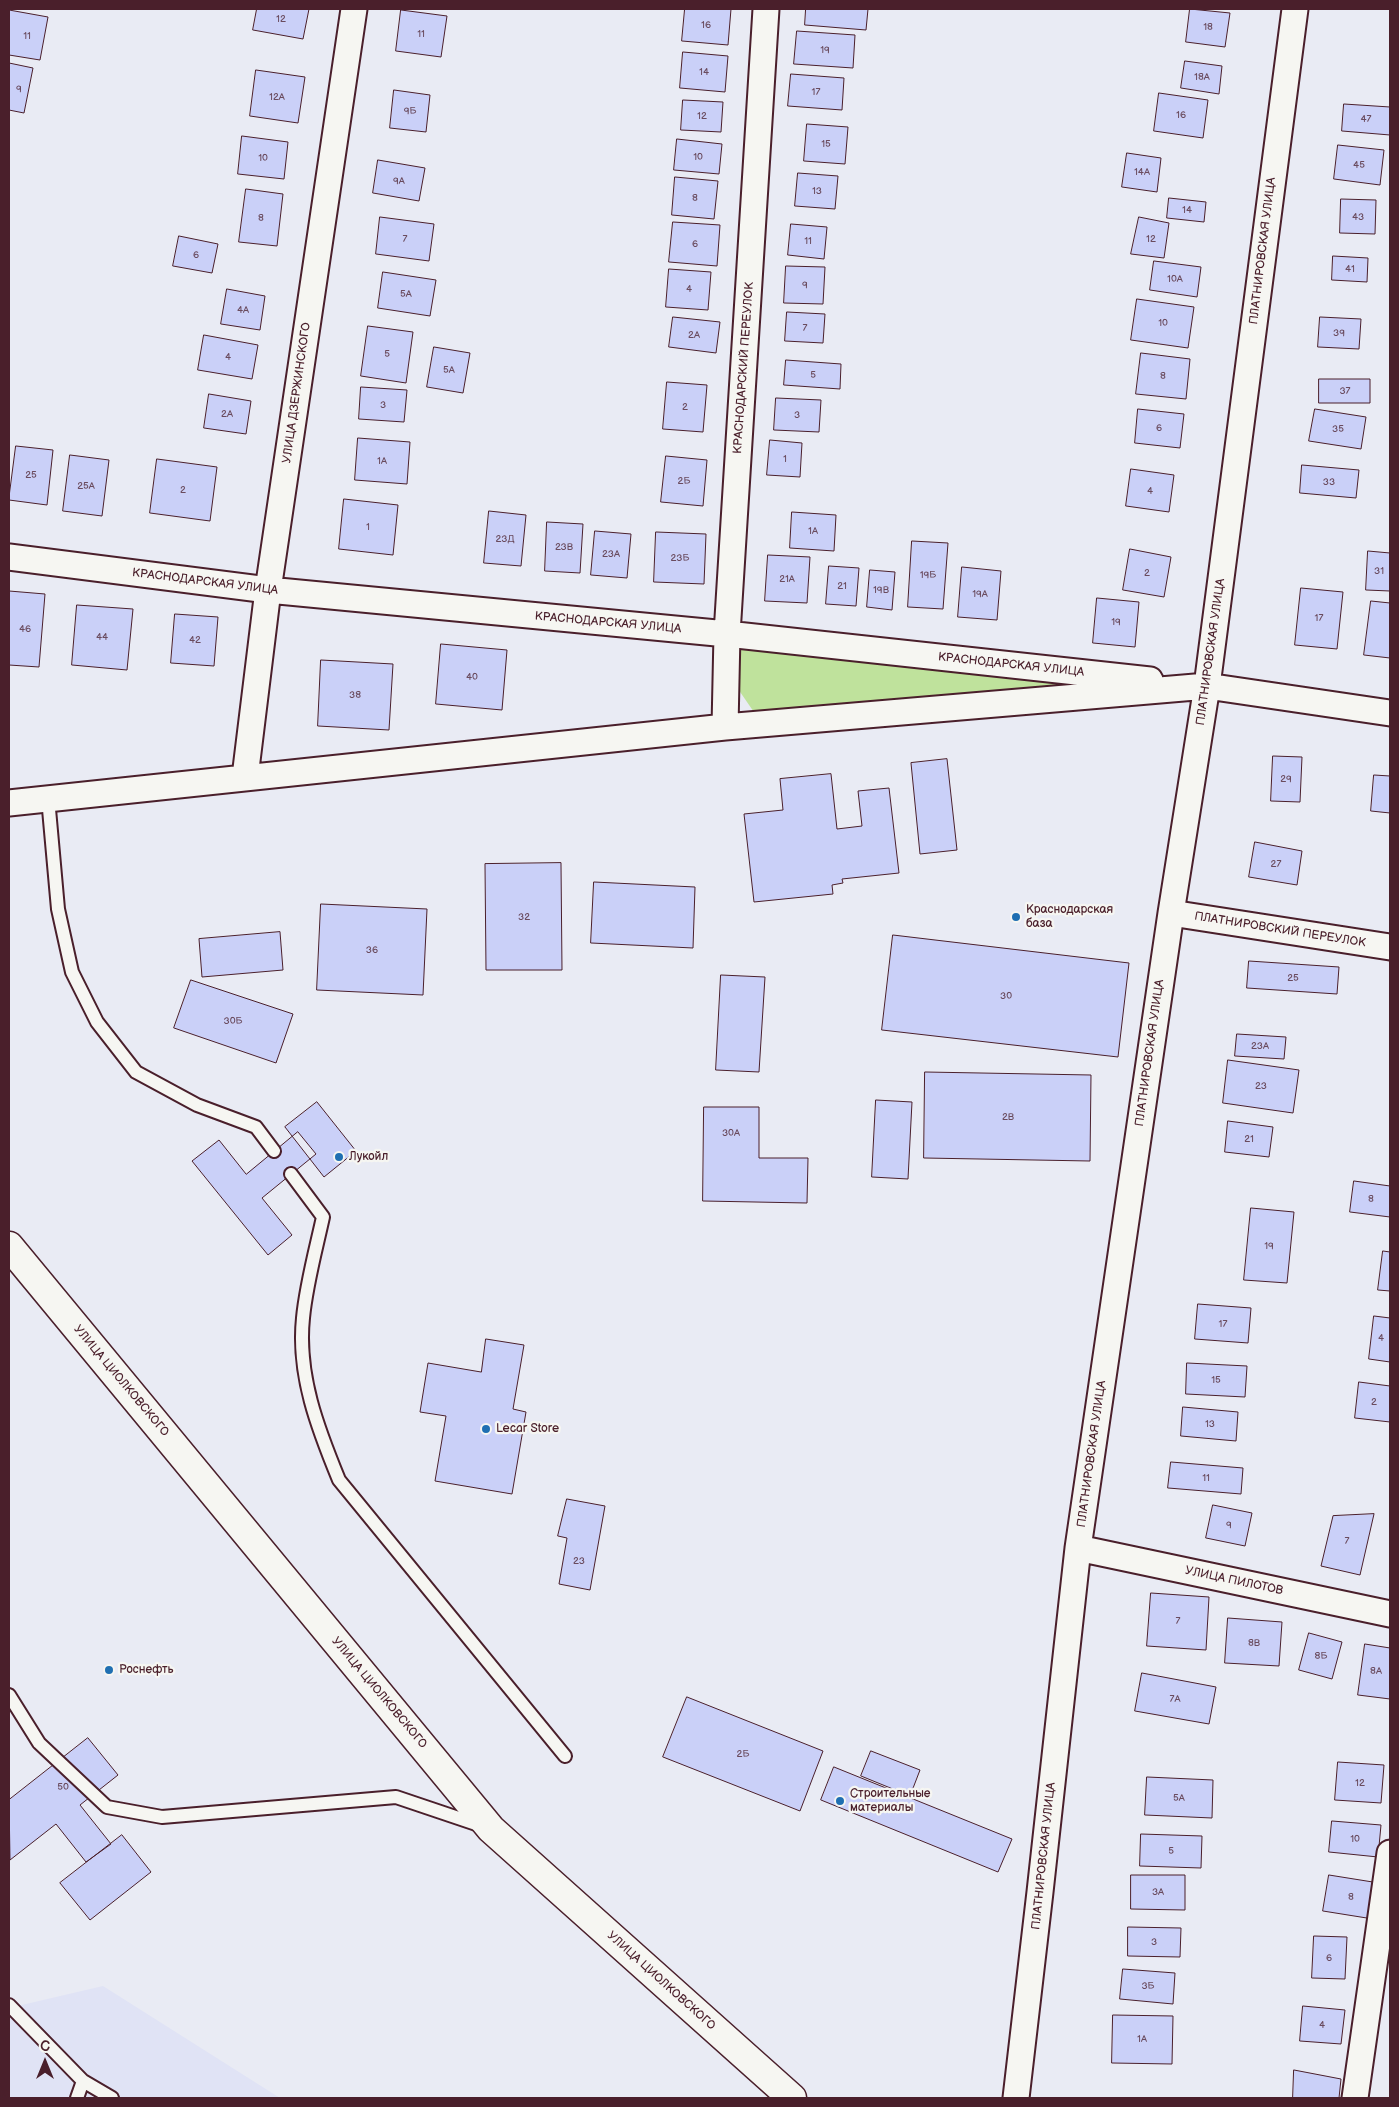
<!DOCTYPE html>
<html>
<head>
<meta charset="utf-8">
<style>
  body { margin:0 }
  #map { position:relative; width:1399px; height:2107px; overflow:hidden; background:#e9ebf4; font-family:"Balsamiq Sans",sans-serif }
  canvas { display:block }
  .frame { position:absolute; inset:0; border:10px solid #4a1f2b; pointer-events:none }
  .north { position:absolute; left:20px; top:2037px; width:50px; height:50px; -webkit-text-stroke:4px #f6f6f2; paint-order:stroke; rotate:0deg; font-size:14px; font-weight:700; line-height:20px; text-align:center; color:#4a1f2b }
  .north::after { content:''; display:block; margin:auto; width:18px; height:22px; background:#4a1f2b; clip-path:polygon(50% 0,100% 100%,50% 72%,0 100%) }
</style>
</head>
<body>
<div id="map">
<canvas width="1399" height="2107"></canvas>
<div class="frame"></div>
<div class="north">С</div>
</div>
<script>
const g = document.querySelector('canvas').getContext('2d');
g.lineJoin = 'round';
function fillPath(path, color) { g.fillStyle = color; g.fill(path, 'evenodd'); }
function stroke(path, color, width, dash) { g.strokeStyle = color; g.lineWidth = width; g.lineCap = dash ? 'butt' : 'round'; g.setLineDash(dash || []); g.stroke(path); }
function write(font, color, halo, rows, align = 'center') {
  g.font = font + ' "Balsamiq Sans",sans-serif'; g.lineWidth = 4.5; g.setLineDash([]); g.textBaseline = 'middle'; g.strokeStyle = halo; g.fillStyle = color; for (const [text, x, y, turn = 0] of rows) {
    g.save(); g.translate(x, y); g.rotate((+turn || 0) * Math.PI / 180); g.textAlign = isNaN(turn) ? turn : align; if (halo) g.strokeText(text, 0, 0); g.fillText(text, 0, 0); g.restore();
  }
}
const built = new Path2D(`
  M 103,1986 L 280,2098 L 9,2098 L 9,2008 Z`);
const green = new Path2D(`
  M 739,649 L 1078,683 L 760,721 L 734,683 Z`);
const building = new Path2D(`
  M 257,9 L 309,9 L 303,39 L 253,30 Z
  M 685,9 L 731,9 L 728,45 L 682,41 Z
  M 806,9 L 868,9 L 866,30 L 805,25 Z
  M 1190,9 L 1230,13 L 1225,47 L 1186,42 Z
  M 9,10 L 48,17 L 40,60 L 9,55 Z
  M 401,10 L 447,16 L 441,57 L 396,51 Z
  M 797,31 L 855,35 L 853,68 L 794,64 Z
  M 683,52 L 728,56 L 725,92 L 680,88 Z
  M 1185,61 L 1222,66 L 1219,94 L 1181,88 Z
  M 9,63 L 33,68 L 24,113 L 9,110 Z
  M 256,70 L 305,77 L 298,123 L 250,116 Z
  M 791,74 L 844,78 L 842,110 L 788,106 Z
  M 394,90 L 430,95 L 426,132 L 390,128 Z
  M 1159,93 L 1208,100 L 1203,138 L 1154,131 Z
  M 683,100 L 723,102 L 721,132 L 681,130 Z
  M 1344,104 L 1390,107 L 1390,135 L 1342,131 Z
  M 807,124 L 848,127 L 845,164 L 804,161 Z
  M 242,136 L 288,142 L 284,179 L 238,174 Z
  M 677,139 L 722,144 L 719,174 L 674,170 Z
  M 1338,145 L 1384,150 L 1380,185 L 1334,179 Z
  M 1127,153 L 1161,158 L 1157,192 L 1122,187 Z
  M 378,160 L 425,168 L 419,201 L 373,193 Z
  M 798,173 L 838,176 L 835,209 L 795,206 Z
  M 675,177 L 718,181 L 714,219 L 672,215 Z
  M 246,189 L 283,194 L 277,246 L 239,242 Z
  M 1169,198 L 1206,202 L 1204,222 L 1167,218 Z
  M 1341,199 L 1376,200 L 1375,234 L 1340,233 Z
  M 380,217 L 434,224 L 429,261 L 376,254 Z
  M 1139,217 L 1169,223 L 1164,258 L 1131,254 Z
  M 673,222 L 720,225 L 717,266 L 669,262 Z
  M 791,224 L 827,227 L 824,259 L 788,255 Z
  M 179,236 L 218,244 L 212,273 L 173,266 Z
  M 1333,256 L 1368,258 L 1367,282 L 1332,280 Z
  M 1154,261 L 1201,267 L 1197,297 L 1150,290 Z
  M 786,266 L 825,267 L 823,304 L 784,303 Z
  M 669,269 L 711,272 L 708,310 L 666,307 Z
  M 383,272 L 436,280 L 430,316 L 378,308 Z
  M 227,289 L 265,296 L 260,330 L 221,324 Z
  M 1137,299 L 1194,307 L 1188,348 L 1131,340 Z
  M 787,312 L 825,314 L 823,343 L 785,341 Z
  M 673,317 L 720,322 L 716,353 L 669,347 Z
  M 1320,317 L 1361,319 L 1359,349 L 1318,347 Z
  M 368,326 L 413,332 L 406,383 L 361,376 Z
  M 204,335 L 258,345 L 252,379 L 198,370 Z
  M 434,347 L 470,353 L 463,393 L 427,387 Z
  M 1141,353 L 1190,359 L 1186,399 L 1136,394 Z
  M 786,360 L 841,364 L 840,389 L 784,385 Z
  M 1319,379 L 1370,379 L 1370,403 L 1319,403 Z
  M 667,382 L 707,385 L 703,432 L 663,429 Z
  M 361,387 L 407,390 L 404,422 L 359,419 Z
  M 209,394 L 251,401 L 246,434 L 204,428 Z
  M 776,398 L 821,400 L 819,432 L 774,430 Z
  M 1138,409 L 1184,414 L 1180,448 L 1135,443 Z
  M 1315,409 L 1366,417 L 1361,449 L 1309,441 Z
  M 358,438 L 410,442 L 407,484 L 355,480 Z
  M 770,440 L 802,443 L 800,477 L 767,475 Z
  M 16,446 L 53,450 L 47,505 L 9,500 Z
  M 70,455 L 109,460 L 102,516 L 63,511 Z
  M 666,456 L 707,460 L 703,506 L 661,502 Z
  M 157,459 L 217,467 L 210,521 L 150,513 Z
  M 1302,465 L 1359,470 L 1356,498 L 1300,493 Z
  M 1131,469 L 1174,475 L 1169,512 L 1126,506 Z
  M 344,499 L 398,505 L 393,555 L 339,549 Z
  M 489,511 L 526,515 L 521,566 L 484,563 Z
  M 792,512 L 836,515 L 834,551 L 790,548 Z
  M 547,522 L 583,524 L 580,573 L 545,571 Z
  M 595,531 L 631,534 L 627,578 L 591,575 Z
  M 656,532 L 706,534 L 704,584 L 654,582 Z
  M 912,541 L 948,543 L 943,609 L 908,607 Z
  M 1130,549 L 1171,557 L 1164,597 L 1123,590 Z
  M 1368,551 L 1390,553 L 1390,591 L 1366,590 Z
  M 768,555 L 810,557 L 807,603 L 765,601 Z
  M 829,566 L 859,568 L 856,606 L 826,604 Z
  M 962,567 L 1001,571 L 997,620 L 958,617 Z
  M 870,570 L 895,572 L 892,610 L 867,607 Z
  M 1301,588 L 1343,592 L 1337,649 L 1295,645 Z
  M 9,591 L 45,594 L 39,667 L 9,665 Z
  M 1097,598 L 1139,602 L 1135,647 L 1093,643 Z
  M 1371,601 L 1390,603 L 1390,658 L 1364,655 Z
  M 77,605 L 133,609 L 127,670 L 72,665 Z
  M 175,614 L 218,617 L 214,666 L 171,663 Z
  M 441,644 L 507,650 L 502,710 L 436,704 Z
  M 321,660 L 393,664 L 389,730 L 318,726 Z
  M 1273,756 L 1302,757 L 1300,802 L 1271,801 Z
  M 947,759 L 957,850 L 920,854 L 911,763 Z
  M 831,774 L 837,829 L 862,826 L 858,791 L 889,788 L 899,873 L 842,879 L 843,883 L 832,885 L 833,894 L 754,902 L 744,814 L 783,810 L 780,779 Z
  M 1374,775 L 1390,776 L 1390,813 L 1371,811 Z
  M 1255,842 L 1302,851 L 1297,885 L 1249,877 Z
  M 561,863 L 562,970 L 486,970 L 485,864 Z
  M 594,882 L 695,887 L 693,948 L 591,943 Z
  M 321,904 L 427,909 L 423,995 L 317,990 Z
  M 280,932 L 283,970 L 202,977 L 199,939 Z
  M 893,935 L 1129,963 L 1118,1057 L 882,1030 Z
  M 1249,961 L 1339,967 L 1337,994 L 1247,988 Z
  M 721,975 L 765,977 L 759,1072 L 716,1070 Z
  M 191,980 L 293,1014 L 276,1063 L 174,1028 Z
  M 1237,1034 L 1286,1037 L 1284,1059 L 1235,1056 Z
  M 1228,1060 L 1299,1070 L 1293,1113 L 1223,1103 Z
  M 925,1072 L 1091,1075 L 1090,1161 L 924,1158 Z
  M 876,1100 L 912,1102 L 908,1179 L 872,1177 Z
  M 317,1102 L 356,1151 L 324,1177 L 285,1127 Z
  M 704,1107 L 759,1107 L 759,1158 L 808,1158 L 807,1203 L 703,1201 Z
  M 1228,1121 L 1273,1127 L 1269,1157 L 1225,1152 Z
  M 298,1132 L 316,1154 L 262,1198 L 292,1235 L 268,1255 L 192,1161 L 219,1140 L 246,1174 Z
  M 1354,1181 L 1390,1186 L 1390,1217 L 1350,1212 Z
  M 1251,1208 L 1294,1212 L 1287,1283 L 1244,1280 Z
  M 1383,1251 L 1390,1252 L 1390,1291 L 1378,1290 Z
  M 1198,1304 L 1251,1308 L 1248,1343 L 1195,1339 Z
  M 1374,1316 L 1390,1318 L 1390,1362 L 1369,1359 Z
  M 486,1339 L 524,1345 L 513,1409 L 526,1412 L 512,1494 L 435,1481 L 446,1416 L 420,1412 L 428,1363 L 481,1372 Z
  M 1187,1363 L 1247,1366 L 1245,1397 L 1186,1394 Z
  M 1359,1382 L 1390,1386 L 1390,1422 L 1355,1418 Z
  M 1183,1407 L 1238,1412 L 1236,1441 L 1181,1436 Z
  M 1171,1462 L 1243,1468 L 1241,1494 L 1168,1488 Z
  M 567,1499 L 605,1506 L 590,1590 L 559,1584 L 567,1538 L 558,1536 Z
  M 1213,1505 L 1252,1513 L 1245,1546 L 1206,1538 Z
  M 1374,1514 L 1360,1575 L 1321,1566 L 1333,1516 Z
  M 1151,1593 L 1209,1597 L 1206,1650 L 1147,1646 Z
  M 1228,1618 L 1282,1622 L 1279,1666 L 1225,1663 Z
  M 1309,1633 L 1342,1642 L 1332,1679 L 1299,1670 Z
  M 1365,1644 L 1390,1648 L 1390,1699 L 1358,1695 Z
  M 1142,1673 L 1216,1687 L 1209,1724 L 1135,1711 Z
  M 687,1697 L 823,1751 L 800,1811 L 663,1757 Z
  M 88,1738 L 118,1775 L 80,1805 L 111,1844 L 86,1862 L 56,1824 L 10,1860 L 9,1800 Z
  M 871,1751 L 920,1770 L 910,1796 L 861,1776 Z
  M 1338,1762 L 1384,1765 L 1381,1803 L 1335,1800 Z
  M 834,1767 L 1012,1839 L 998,1872 L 821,1800 Z
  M 1147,1777 L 1213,1780 L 1212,1818 L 1145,1815 Z
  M 1332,1821 L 1381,1825 L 1378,1857 L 1329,1852 Z
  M 1141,1834 L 1202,1836 L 1201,1868 L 1140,1866 Z
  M 122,1835 L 151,1872 L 90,1920 L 60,1883 Z
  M 1131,1875 L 1185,1875 L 1185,1910 L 1131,1909 Z
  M 1329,1875 L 1379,1883 L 1373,1919 L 1323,1911 Z
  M 1128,1927 L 1181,1928 L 1180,1957 L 1128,1956 Z
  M 1314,1936 L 1347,1937 L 1345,1979 L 1312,1978 Z
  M 1123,1969 L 1175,1973 L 1173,2004 L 1120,1999 Z
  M 1303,2006 L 1345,2010 L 1341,2044 L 1300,2041 Z
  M 1113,2015 L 1173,2016 L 1172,2064 L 1112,2063 Z
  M 1294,2070 L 1341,2079 L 1339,2098 L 1293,2098 Z`);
const lane = new Path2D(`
  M 48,798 L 58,909 L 72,972 L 97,1022 L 136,1072 L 197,1105 L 256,1127 L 274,1151
  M 291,1174 L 323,1217 C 316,1249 306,1285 303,1318 C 297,1375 318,1429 339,1480 L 565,1756
  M 9,1695 L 39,1743 L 107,1807 L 162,1817 L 396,1797 L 482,1826
  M 9,2005 L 83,2081 L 112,2098
  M 77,2098 L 83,2081`);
const street = new Path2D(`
  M 9,557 L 268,590 L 727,634 L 1150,680
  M 725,727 L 727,634 L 766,9
  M 245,777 L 268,590 L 354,9
  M 9,803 L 725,727 L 1207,686 L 1390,713
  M 1171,913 L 1390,947
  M 1078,1548 L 1390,1614
  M 1016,2098 L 1040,1892 L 1078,1548 L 1171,913 L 1207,686 L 1295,9
  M 1355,2098 L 1390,1853`);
const primary = new Path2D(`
  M 9,1246 L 491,1829 L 792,2098`);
const markers = [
  [1016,917,5,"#1f6fb2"],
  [339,1157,5,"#1f6fb2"],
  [486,1429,5,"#1f6fb2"],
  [109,1670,5,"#1f6fb2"],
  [840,1801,5,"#1f6fb2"]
];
const numberNames = [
  ["12",281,19],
  ["16",706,25],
  ["18",1208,27],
  ["11",421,34],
  ["11",27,36],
  ["19",825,50],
  ["14",704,72],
  ["18А",1202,77],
  ["9",19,89],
  ["17",816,92],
  ["12А",277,97],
  ["9Б",410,111],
  ["16",1181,115],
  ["12",702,116],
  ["47",1366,119],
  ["15",826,144],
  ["10",698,157],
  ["10",263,158],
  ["45",1359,165],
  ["14А",1142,172],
  ["9А",399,181],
  ["13",817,191],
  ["8",695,198],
  ["14",1187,210],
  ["43",1358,217],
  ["8",261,218],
  ["7",405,239],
  ["12",1151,239],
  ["11",808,241],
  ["6",695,244],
  ["6",196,255],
  ["41",1350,269],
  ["10А",1175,279],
  ["9",805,285],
  ["4",689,289],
  ["5А",406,294],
  ["4А",243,310],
  ["10",1163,323],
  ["7",805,328],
  ["39",1339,333],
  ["2А",694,335],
  ["5",387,354],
  ["4",228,357],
  ["5А",449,370],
  ["5",813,375],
  ["8",1163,376],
  ["37",1345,391],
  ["3",383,405],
  ["2",685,407],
  ["2А",227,414],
  ["3",797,415],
  ["6",1159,428],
  ["35",1338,429],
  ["1",785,459],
  ["1А",382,461],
  ["25",31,475],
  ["2Б",684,481],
  ["33",1329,482],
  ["25А",86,486],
  ["2",183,490],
  ["4",1150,491],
  ["1",368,527],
  ["1А",813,531],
  ["23Д",505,539],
  ["23В",564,547],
  ["23А",611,554],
  ["23Б",680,558],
  ["31",1379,571],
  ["2",1147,573],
  ["19Б",928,575],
  ["21А",787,579],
  ["21",842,586],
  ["19В",881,590],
  ["19А",980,594],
  ["17",1319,618],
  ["19",1116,622],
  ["46",25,629],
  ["44",102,637],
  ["42",195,640],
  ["40",472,677],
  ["38",355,695],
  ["29",1286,779],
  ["27",1276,864],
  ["32",524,917],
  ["36",372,950],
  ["25",1293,978],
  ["30",1006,996],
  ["30Б",233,1021],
  ["23А",1260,1046],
  ["23",1261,1086],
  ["2В",1008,1117],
  ["30А",731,1133],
  ["21",1249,1139],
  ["8",1371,1199],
  ["19",1269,1246],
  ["17",1223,1324],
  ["4",1381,1338],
  ["15",1216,1380],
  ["2",1374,1402],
  ["13",1210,1424],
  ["11",1206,1478],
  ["9",1229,1525],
  ["7",1347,1541],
  ["23",579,1561],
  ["7",1178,1621],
  ["8В",1254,1643],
  ["8Б",1321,1656],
  ["8А",1376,1671],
  ["7А",1175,1699],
  ["2Б",743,1754],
  ["12",1360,1783],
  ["50",63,1787],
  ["5А",1179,1798],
  ["10",1355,1839],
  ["5",1171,1851],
  ["3А",1158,1892],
  ["8",1351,1897],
  ["3",1154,1942],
  ["6",1329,1958],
  ["3Б",1148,1986],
  ["4",1322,2025],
  ["1А",1142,2039]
];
const streetNames = [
  ["ПЛАТНИРОВСКАЯ УЛИЦА",1263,251,-83],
  ["КРАСНОДАРСКИЙ ПЕРЕУЛОК",744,368,-86],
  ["УЛИЦА ДЗЕРЖИНСКОГО",297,393,-82],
  ["КРАСНОДАРСКАЯ УЛИЦА",205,582,7],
  ["КРАСНОДАРСКАЯ УЛИЦА",608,623,5],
  ["ПЛАТНИРОВСКАЯ УЛИЦА",1211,652,-82],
  ["КРАСНОДАРСКАЯ УЛИЦА",1011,665,6],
  ["ПЛАТНИРОВСКИЙ ПЕРЕУЛОК",1280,930,9],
  ["ПЛАТНИРОВСКАЯ УЛИЦА",1150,1053,-82],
  ["УЛИЦА ЦИОЛКОВСКОГО",121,1381,50],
  ["ПЛАТНИРОВСКАЯ УЛИЦА",1092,1454,-82],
  ["УЛИЦА ПИЛОТОВ",1234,1581,12],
  ["УЛИЦА ЦИОЛКОВСКОГО",379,1693,50],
  ["ПЛАТНИРОВСКАЯ УЛИЦА",1044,1856,-84],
  ["УЛИЦА ЦИОЛКОВСКОГО",661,1981,42]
];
const poiNames = [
  ["Краснодарская",1026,910],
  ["база",1026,924],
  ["Лукойл",349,1157],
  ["Lecar Store",496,1429],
  ["Роснефть",119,1670],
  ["Строительные",850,1794],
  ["материалы",850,1808]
];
fillPath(built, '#e0e3f5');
fillPath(green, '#bfe29c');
fillPath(building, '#cad0f8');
stroke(building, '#4a1f2b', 1);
stroke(lane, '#4a1f2b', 16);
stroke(street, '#4a1f2b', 29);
stroke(primary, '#4a1f2b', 31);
stroke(lane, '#f6f6f2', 12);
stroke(street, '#f6f6f2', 25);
stroke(primary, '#f6f6f2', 28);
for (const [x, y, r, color] of markers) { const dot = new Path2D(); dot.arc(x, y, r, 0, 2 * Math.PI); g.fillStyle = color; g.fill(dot); stroke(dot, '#f6f6f2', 2); }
write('10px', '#6a4b5e', null, numberNames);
write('12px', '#4a1f2b', '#f6f6f2', streetNames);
write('12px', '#4a1f2b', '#f6f6f2', poiNames, 'left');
</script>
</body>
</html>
